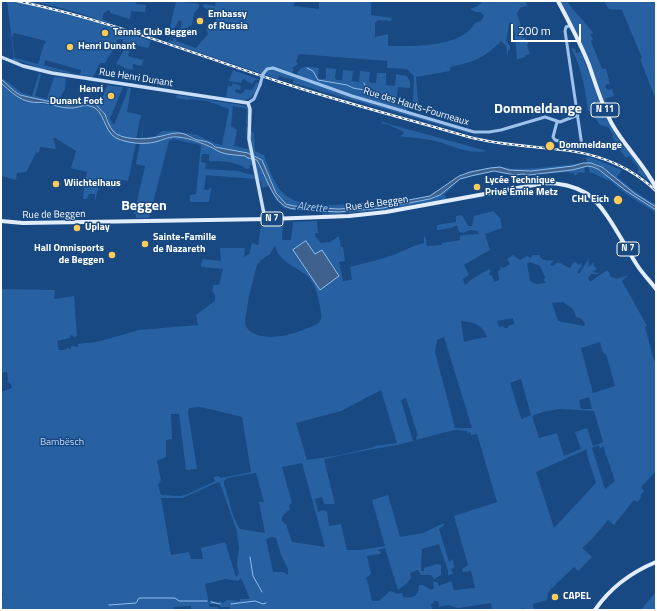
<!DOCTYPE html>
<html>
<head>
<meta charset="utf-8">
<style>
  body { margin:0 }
  #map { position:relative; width:657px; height:611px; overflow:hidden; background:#184983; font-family:"Titillium Web",sans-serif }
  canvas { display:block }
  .frame { position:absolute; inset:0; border:2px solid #fff; pointer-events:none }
  .scale { position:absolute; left:511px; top:24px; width:70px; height:18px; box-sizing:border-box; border:2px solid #fff; border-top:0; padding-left:5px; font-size:12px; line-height:14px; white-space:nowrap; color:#fff; -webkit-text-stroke:3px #184983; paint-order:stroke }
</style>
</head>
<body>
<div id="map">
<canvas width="657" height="611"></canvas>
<div class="frame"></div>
<div class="scale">200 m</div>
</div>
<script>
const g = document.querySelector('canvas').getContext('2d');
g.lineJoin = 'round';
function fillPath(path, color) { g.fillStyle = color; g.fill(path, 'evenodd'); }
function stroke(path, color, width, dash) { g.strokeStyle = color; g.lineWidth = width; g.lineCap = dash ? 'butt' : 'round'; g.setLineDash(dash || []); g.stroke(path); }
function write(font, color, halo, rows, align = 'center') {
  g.font = font + ' "Titillium Web",sans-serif'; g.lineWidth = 3; g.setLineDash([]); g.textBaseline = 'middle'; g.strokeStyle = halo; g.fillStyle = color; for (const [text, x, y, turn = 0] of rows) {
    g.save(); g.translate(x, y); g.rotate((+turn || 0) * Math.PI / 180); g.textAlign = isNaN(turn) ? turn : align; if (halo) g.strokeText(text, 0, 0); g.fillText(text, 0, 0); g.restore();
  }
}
const green = new Path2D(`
  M 7,1 C 57,7 104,25 151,41 L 148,48 L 131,44 L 128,56 L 142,60 L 144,59 L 141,66 L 133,64 L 133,70 L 124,68 L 124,67 L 116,64 C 119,57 125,51 127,43 L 123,42 L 123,39 L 117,40 C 117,44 108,58 105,63 L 100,63 L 93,77 L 43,69 L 36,70 L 37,67 L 19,61 L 18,64 L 10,61 L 11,59 L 14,58 ZM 14,33 L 46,41 L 45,44 L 44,44 L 38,64 L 15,58 L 12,37 ZM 45,60 L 81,70 L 80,75 L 44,65 Z
  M 32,1 L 50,3 L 51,1 L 136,1 L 136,4 L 146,5 L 145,12 L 131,11 L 130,19 L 110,13 L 110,11 L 107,10 L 106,13 L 104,12 L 102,19 L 116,25 L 69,10 Z
  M 176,1 L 199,4 L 199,7 L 194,13 L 192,25 L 180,31 L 182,22 L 179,20 L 169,37 L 168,36 Z
  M 216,1 L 295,1 L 294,6 L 319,9 L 319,1 L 371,2 L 371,15 L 392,18 L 391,21 L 378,20 L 375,23 L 375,37 L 388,34 L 388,46 C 411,46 462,48 475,23 L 481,21 L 484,16 L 480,12 L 476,12 L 470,9 L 478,6 L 483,1 L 526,1 L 527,6 L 521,7 L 517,13 L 521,26 L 522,38 L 525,37 L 526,41 L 528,41 L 528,44 L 527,45 L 530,54 L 525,55 L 525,57 L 517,59 L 514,26 L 511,22 L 509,23 C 509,29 507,35 506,41 L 510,46 L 510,49 L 508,51 L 508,58 L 506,46 L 501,41 C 484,59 475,61 450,67 L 450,71 L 416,77 L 418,101 L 419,102 L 419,104 L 413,103 L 414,76 L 407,69 L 387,68 L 387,61 L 299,54 L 296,61 L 298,64 L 292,68 L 294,69 L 291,75 L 301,78 L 297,73 C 302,64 311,67 319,68 L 318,77 L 319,79 L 326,79 L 326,68 L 336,69 L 335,78 L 337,80 L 342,80 L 343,70 L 353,71 L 352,80 L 353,81 L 359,82 L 360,71 L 370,72 L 369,81 L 371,83 L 376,83 L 377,73 L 386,73 L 386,85 L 395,86 L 396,74 L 407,76 L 410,82 L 410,88 L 398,87 L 396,105 L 408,106 L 406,112 L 470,131 L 468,133 L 293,83 L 294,80 L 279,76 L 278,79 L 168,42 L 170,40 L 173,41 L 175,37 L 176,41 L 196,48 L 208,34 L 206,29 L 210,23 L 217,22 L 214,14 L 203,7 L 204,4 L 215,6 Z
  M 560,1 L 567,1 C 574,12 585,21 593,33 L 590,35 L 593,39 L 591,41 L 602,69 L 606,69 L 610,84 L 607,84 L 605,87 L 608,90 L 612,89 L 614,96 L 605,99 L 608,105 L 613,104 L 615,109 L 608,111 L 586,52 L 575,29 Z
  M 604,1 L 656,1 L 656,100 L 640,59 L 642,58 L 622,10 L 609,9 Z
  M 571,48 L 575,49 L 576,53 L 581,52 L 602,108 L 615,134 L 613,135 L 608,127 L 600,125 L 591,111 L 588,111 C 585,90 582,68 571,48 Z
  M 233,70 L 260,80 L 255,80 L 252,84 L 243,79 L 241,83 L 229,81 Z
  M 39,73 L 41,74 L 35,96 L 47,99 L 54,77 L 66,78 L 65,89 L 59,100 L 69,102 L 78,100 L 92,101 L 100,104 L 107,85 L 123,87 L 110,119 L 114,125 L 126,95 L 128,88 L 131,88 L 127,112 L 141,115 L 136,139 C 115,136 112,134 105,114 C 100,111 97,102 89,102 C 82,102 74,104 68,105 C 64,105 23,96 20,95 C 13,91 7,84 1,79 L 1,77 L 22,93 L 32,96 Z
  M 259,82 L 254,95 L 252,94 L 253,95 C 247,104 235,99 226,98 L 228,85 L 231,87 L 233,83 L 241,86 L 240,90 L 235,89 L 235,92 L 240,94 L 244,92 L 245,89 L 250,90 L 253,89 L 256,83 Z
  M 1,83 C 5,87 10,93 15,95 C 29,102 53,106 68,108 C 77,110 86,102 95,108 C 103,114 105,126 111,134 L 136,143 L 128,181 L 115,179 L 113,189 L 99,185 L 95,202 L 95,194 L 89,194 L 87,199 L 83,199 L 84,187 L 87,172 L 71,168 L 76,151 L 55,138 L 53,138 L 56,149 L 40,147 L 39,152 L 36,153 L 26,172 L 17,173 L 16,180 L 2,176 L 1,178 Z
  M 177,95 L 247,106 L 249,109 L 247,124 L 246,124 L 247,109 L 233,106 L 231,126 L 237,130 L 234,146 L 248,149 L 246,127 L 247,127 L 250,153 C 239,150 227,151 216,147 C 206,144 194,135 184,134 C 169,131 156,140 141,139 L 145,116 L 142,138 L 156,136 L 162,131 L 175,131 L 197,135 L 214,143 L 222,145 L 229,109 L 207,101 L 190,99 L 188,100 L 176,98 Z
  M 381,121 L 389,124 L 487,151 C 466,155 451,144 431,140 C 420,138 410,138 400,136 L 403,134 L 404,132 L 387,124 L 382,124 Z
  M 253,130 L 252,132 L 254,133 L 255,151 L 264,155 C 269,168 274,185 284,194 C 301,210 344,205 366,202 L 368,205 L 371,206 L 430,196 L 435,191 L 438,190 L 430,196 L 371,207 L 338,209 L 294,206 L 283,202 L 276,193 L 262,160 L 254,155 L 250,132 Z
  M 615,134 L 651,182 L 637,172 L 639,170 L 638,167 L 629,156 L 626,158 L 618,148 L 612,136 Z
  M 178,137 L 206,145 L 218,151 L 245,156 L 251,159 L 252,165 L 249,166 L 250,168 L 246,169 C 236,161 222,161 209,161 L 209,154 L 202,154 L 201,162 L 206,163 L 205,169 L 239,171 L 244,173 L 254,175 L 255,179 L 206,175 L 204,190 L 208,190 L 211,188 L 209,202 L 190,202 L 190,195 L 196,194 L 201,145 L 173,139 L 169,141 L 149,218 L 136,218 L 136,214 L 134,214 L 145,166 L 136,164 L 140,143 C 153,144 165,138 178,137 Z
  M 589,157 L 622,170 L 617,177 L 634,191 L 653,203 L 656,201 L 656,207 L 634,193 L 600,165 L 594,163 L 587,163 L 586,158 Z
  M 255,160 L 257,160 L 273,192 L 280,203 L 294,209 L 338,212 L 383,208 L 440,195 L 462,179 C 456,184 451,188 446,193 L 444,194 L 447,199 L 383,210 L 322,215 L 322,212 L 316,211 L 292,210 L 284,208 L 276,200 L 269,186 L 262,188 L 261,181 L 259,181 Z
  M 583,163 C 565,169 516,176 500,167 L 509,168 L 510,169 C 535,169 558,166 583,163 Z
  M 588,166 L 598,169 L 613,181 L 656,210 L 656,213 L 626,194 L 608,179 L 607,180 L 593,173 L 590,173 Z
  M 584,167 L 585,173 C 579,173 580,170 575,176 L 574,173 L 567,172 L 533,174 Z
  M 493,211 L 500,218 L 502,228 L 485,234 L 490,250 L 464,265 L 469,275 L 463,279 L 465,285 L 472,279 L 489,269 L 491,272 L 489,273 L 490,276 L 492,275 L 494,282 L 499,280 L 498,271 L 501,269 L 499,266 L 503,268 L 510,264 L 507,259 L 513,255 L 520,260 L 527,256 L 531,258 L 532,255 L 540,255 L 540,257 C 544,261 547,261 553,260 L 553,261 L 550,265 L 553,266 L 558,262 L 570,268 L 573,263 L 575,262 L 579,265 L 581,263 L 582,266 L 577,272 L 579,274 L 590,256 L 588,261 L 589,267 L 594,262 L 595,262 L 593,265 L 597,269 L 592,272 L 599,273 L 598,274 L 591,274 L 588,278 L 590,282 L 607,270 L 610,274 L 610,276 L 613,278 L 614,277 L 616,279 C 621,278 626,275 628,276 L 622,281 L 647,326 L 645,327 L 653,357 L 656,364 L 656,471 L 641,487 L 644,491 L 640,496 L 642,497 L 637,502 L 634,500 L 614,525 L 608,520 L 593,538 L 582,548 L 592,557 L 578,571 L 574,567 L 551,589 L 548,593 L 547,600 L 533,604 L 534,610 L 527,610 L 522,608 L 521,610 L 509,609 L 492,610 L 491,603 L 458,608 L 448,605 L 439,607 L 438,601 L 434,601 L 434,603 L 431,604 L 432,609 L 429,610 L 230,610 L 230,607 L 220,607 L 220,604 L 209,604 L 209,607 L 218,607 L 218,610 L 229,610 L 191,610 L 191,606 L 173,607 L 174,610 L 1,610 L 1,596 L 3,596 L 1,585 L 1,392 L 12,388 L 11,384 L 7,381 L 8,379 L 7,372 L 1,373 L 1,289 L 55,290 L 54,299 L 74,296 L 77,336 L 74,337 L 72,335 L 70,336 L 70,338 L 57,341 L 59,350 L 65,350 L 67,348 L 71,349 L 71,346 L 78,347 L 78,344 L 97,342 L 139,330 L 198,325 L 196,315 L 215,301 L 215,295 L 212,290 L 214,285 L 219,285 L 223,269 L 201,267 L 202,259 L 221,261 L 220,248 L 245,248 L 244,257 L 249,254 L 252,243 L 258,245 L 261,226 L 272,226 L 273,222 L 283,222 L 282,240 L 291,240 L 293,222 L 317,221 L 318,233 L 315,233 L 315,236 L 321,243 L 330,242 L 339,236 L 341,247 L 343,247 L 345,261 L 339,262 L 343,281 L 352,280 L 350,267 C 364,263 379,260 393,255 C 404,251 414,245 424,243 L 424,237 L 425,236 L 427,246 L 442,245 L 442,243 L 460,240 L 460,236 L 462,235 L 479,234 L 477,231 L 470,230 L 463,233 L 459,232 L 457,225 L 451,228 L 437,230 L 437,225 L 456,222 L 456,216 L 462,215 L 468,226 L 472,226 L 474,216 ZM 306,241 L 315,254 L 293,250 ZM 275,245 C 276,248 277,253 280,256 C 289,267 305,270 313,283 C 316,288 323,314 321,319 C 320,322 318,324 315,325 C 307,328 299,332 291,334 C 278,338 247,340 245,322 L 249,296 L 257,265 L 261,260 L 270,254 ZM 530,262 L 540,266 L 545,277 L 544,280 L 546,283 L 535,284 L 530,281 L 527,263 ZM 563,302 L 573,309 L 576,317 L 582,319 L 585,324 L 584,326 L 558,321 L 552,303 ZM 513,318 L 514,324 L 508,326 L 508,328 L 504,328 L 503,326 L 499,327 L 497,321 ZM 461,321 C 473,322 482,324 487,337 L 471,340 L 464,342 ZM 444,337 L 472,428 L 455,428 L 435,352 L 437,340 ZM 600,342 L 603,353 L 606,354 L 615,386 L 593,393 L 581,348 ZM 521,379 L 531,415 L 522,419 L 521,418 L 510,383 ZM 381,390 L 397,443 L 374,446 L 374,447 L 341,455 L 307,460 L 296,423 L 341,411 ZM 589,397 L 592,409 L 581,409 L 579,400 ZM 406,398 L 418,436 L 416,437 L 417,440 L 413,441 L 401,400 ZM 201,407 L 242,417 L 251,472 L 221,478 L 218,476 L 214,477 L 215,481 L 188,494 L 181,496 L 161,495 L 158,485 L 161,480 L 157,461 L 166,457 L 166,440 L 172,439 L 171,414 L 179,414 L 186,470 L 197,469 L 188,413 L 189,408 ZM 559,409 L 594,411 L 603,442 L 593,446 L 587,428 L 575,432 L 581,449 L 564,456 L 557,433 L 539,438 L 532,416 L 543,412 ZM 456,430 L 467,431 L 468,433 L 470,432 L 471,435 L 477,434 L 497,502 L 454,516 L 468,565 L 462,569 L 463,572 L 471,571 L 475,588 L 454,590 L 451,581 L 439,586 L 437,582 L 433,582 L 434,588 L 431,590 L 423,585 L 419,585 C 419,596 413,599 403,597 L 402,593 L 397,594 L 396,593 L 390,591 L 379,601 L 372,601 L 367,579 L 364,580 L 371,574 L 367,556 L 380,554 L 381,552 L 377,550 L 385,548 L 398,590 L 406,584 L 411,578 L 410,573 L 418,570 L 421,575 L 431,575 L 434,579 L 441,575 L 441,565 L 437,564 L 424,568 L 424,571 L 421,571 L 421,567 L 422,549 L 439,544 L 448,571 L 448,575 L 453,574 L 451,569 L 454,568 L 453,559 L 449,562 L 439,529 L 444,525 L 444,523 L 423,533 L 400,537 L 388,495 L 372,500 L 385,546 L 360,550 L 347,550 L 341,524 L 329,526 L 327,512 L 323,510 L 318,512 L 315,499 L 322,497 L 324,504 L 335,504 L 324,459 L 373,449 L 398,445 L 446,432 ZM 598,445 L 601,448 L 603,446 L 615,481 L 605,489 L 592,448 ZM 587,449 L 587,455 L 596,483 L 554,528 L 536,472 ZM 302,463 L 325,547 L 292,542 L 286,524 L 282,521 C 281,515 286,513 290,509 L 289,505 L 292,503 L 282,467 ZM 256,473 L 264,502 L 259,502 L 265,533 L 240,529 L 234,518 L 224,484 L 224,481 L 227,478 ZM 218,482 L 220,483 L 237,532 L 239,548 L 237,565 L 239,574 L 236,577 L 225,542 L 201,548 L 203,559 L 191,559 L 189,552 L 171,555 L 161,498 L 183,498 ZM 272,537 L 276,538 L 281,555 L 288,569 L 288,575 L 283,572 L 273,572 L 266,539 ZM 241,578 L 250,599 L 240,599 L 240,601 L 227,600 L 223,603 L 220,601 L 218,603 L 211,600 L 209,603 L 205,584 L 225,579 L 238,581 Z
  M 654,594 L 656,595 L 656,610 L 641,610 Z`);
const water = new Path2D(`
  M 1,79 C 7,84 13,91 20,95 C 24,96 64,105 68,105 C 74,104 82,102 89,102 C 97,102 100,111 105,114 C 107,120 109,126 113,131 C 120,140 146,140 157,137 C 164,136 170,133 178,133 C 186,133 191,138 198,140 C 204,141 211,142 215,147 L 248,153 L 262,160 L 276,193 L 286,204 L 294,206 L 338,209 L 371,207 L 430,196 L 459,176 L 470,172 L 490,168 L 500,167 L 509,170 L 531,171 L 573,166 L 583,163 L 591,163 L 602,167 L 634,193 L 656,207 L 656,210 L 625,190 L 598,169 L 593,167 L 588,166 L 572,170 L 529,175 L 523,174 L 515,175 L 494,171 L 471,176 L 460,179 L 440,195 L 430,199 L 383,208 L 338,212 L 294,209 C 289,208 285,207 282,204 C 272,197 264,172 257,160 L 248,158 L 245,156 C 237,155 225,155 218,151 C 208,145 190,138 178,137 C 170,136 163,140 155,142 C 143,145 127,143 116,138 C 103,131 105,109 90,106 C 83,104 76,109 69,108 C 61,108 54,105 46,103 C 41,102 36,103 31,102 C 19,100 10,91 1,83 Z
  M 306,241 L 315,254 L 322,250 L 339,276 L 320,290 L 293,250 Z`);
const stream = new Path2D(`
  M 307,68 L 313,71 L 318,80 L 347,85 L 353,88 L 370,91
  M 364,83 L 368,91
  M 250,557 L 253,576 L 262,592
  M 211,602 L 220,604
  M 231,604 L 255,601 L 263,604 L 266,603
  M 109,605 L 136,603 L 139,598 L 175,598 L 179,601 L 207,601`);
const tertiary = new Path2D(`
  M 263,74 L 267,69 L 273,68 L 352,96 L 474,132 L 489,132 L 501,130 L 545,117 L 560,122 L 578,115
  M 248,103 L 254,99 L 260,85
  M 557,122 L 553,137 L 555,140 L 576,146 L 582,146 L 565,31 L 566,27 L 571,25`);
const secondary = new Path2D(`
  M 1,57 L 23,66 L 52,73 L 248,103 L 250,109 L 249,139 L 265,219`);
const primary = new Path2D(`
  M 558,1 C 569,22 580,42 589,65 C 596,85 602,106 612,124 C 625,147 645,165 656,188
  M 1,221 L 23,223 L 270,219 L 349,216 L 386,212 L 545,183 C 558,183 574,186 586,193 C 605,205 624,245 637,265 C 642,273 650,281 656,289
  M 595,610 C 610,588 632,572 656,562`);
const rail = new Path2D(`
  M 17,1 C 106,19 191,53 277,81 C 340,102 405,118 469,137 C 538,155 599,137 656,191`);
const tertiaryBridge = new Path2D(`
  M 260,85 L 263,74`);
const markers = [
  [200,21,4,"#ffcb58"],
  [105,33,4,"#ffcb58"],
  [70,47,4,"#ffcb58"],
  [111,96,4,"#ffcb58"],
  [550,146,5,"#ffcb58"],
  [56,184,4,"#ffcb58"],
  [477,187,4,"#ffcb58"],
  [618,200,5,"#ffcb58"],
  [77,228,4,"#ffcb58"],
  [145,244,4,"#ffcb58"],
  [112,255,4,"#ffcb58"],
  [555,597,4,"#ffcb58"]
];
const shields = [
  [605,110,28],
  [272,219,22],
  [628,249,22]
];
const shieldNames = [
  ["N 11",605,110],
  ["N 7",272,219],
  ["N 7",628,249]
];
const poiNames = [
  ["Embassy",208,15],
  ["of Russia",208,27],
  ["Tennis Club Beggen",113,33],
  ["Henri Dunant",78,47],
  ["Henri",103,90,"right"],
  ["Dunant Foot",103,102,"right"],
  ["Dommeldange",559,146],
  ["Lycée Technique",485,181],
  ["Privé Émile Metz",485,193],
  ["Wiichtelhaus",64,184],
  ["CHL Eich",609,200,"right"],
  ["Uplay",85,228],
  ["Sainte-Famille",153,238],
  ["de Nazareth",153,250],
  ["Hall Omnisports",104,249,"right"],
  ["de Beggen",104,261,"right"],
  ["CAPEL",563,597]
];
const streetNames = [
  ["Rue Henri Dunant",136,78,9],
  ["Rue des Hauts-Fourneaux",416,107,17],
  ["Rue de Beggen",377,204,-8],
  ["Rue de Beggen",54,215,-1]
];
const parkNames = [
  ["Bambësch",62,443]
];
const waterNames = [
  ["Alzette",312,208,5]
];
const districtNames = [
  ["Dommeldange",538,110],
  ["Beggen",144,207]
];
fillPath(green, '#2761a1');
fillPath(water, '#3e628d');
stroke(water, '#8fbeee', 1);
stroke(stream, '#8fbeee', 1);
stroke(tertiary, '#9dc2ec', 3);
stroke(secondary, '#c9dff9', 3.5);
stroke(primary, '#e2eeff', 4);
stroke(rail, '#fff', 2.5);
stroke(rail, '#184983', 1, [3]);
stroke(tertiaryBridge, '#9dc2ec', 3);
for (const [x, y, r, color] of markers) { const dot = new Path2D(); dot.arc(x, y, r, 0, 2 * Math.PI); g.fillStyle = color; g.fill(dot); stroke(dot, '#184983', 1.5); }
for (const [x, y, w] of shields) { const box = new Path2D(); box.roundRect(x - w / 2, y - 7, w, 14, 3); g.fillStyle = '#184983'; g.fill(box); stroke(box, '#fff', 1); }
write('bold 9px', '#fff', null, shieldNames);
write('bold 10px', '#fff', '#184983', poiNames, 'left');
write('10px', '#fff', '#184983', streetNames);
write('10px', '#c2dcf9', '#184983', parkNames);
write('italic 11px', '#a8ccf4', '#184983', waterNames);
write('bold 14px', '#fff', '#184983', districtNames);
</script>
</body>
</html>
